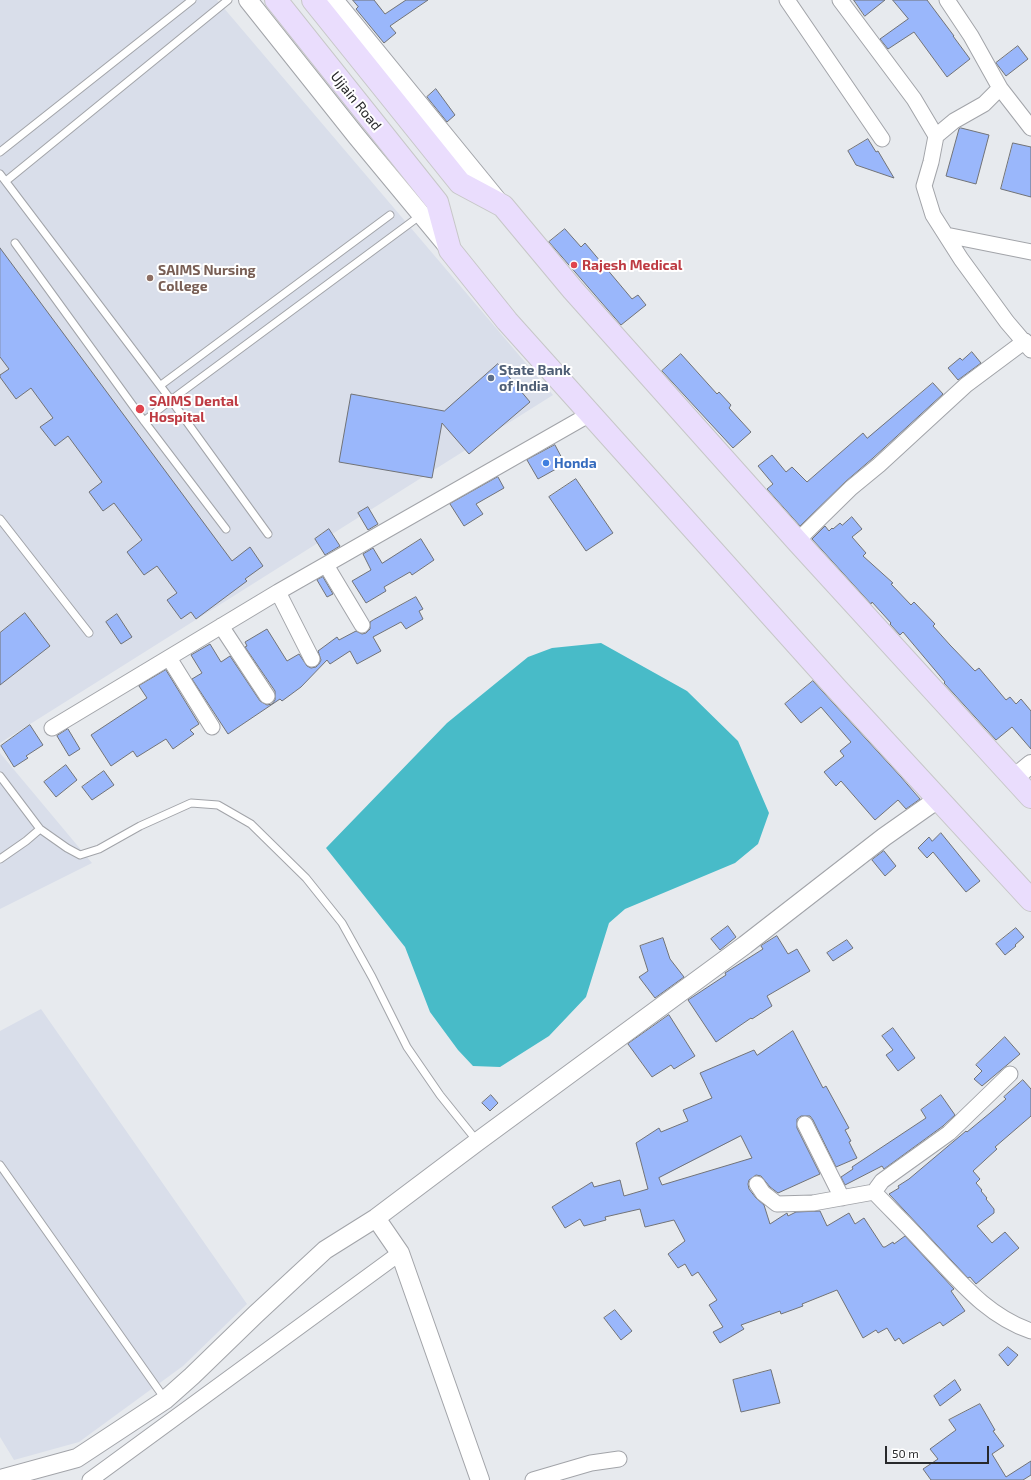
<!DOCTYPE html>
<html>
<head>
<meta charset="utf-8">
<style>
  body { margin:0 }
  #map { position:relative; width:1031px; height:1480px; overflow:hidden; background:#e7eaee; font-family:"Exo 2",sans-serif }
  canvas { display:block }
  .scale { position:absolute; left:885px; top:1446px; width:104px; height:18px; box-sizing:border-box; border:2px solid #28292b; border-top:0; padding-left:5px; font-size:12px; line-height:14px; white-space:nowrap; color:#28292b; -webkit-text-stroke:3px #fff; paint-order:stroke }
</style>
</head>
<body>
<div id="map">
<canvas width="1031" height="1480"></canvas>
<div class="scale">50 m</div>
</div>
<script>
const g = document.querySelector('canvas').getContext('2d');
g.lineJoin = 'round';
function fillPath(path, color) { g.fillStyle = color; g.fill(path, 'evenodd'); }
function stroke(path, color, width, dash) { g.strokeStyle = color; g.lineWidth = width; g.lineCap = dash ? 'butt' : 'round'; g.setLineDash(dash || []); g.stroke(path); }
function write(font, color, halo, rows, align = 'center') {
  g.font = font + ' "Exo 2",sans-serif'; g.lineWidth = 4; g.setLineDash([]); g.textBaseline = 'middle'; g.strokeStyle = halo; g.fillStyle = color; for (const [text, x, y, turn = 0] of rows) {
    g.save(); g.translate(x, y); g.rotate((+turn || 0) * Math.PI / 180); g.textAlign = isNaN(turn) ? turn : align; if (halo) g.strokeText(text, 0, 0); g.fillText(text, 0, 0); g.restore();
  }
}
const built = new Path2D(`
  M 0,0 L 217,0 L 553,395 L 0,743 Z
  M 0,753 L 92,863 L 0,909 Z
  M 41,1009 L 247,1304 L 183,1366 L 79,1442 L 14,1460 L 0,1437 L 0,1031 Z`);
const water = new Path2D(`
  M 601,643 L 687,691 L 738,741 L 769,813 L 758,844 L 735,863 L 625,909 L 609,923 L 586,997 L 549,1036 L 500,1067 L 473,1066 L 458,1050 L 430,1012 L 405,947 L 326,848 L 447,723 L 528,657 L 552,648 Z`);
const building = new Path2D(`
  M 353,0 L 374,0 L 385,14 L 406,0 L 428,0 L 390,26 L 396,33 L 384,43 L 356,9 L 358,7 Z
  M 854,0 L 885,0 L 865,16 Z
  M 893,0 L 927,0 L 954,36 L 953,36 L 970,59 L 947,77 L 914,32 L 888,49 L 880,39 L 908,19 Z
  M 1018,46 L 1028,59 L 1006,76 L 996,63 Z
  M 436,89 L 455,115 L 447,122 L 427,97 Z
  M 961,128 L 989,135 L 976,184 L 946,176 L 959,129 Z
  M 868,139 L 876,152 L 878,151 L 894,178 L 856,165 L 848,151 Z
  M 1013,143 L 1031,147 L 1031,197 L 1001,189 Z
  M 565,229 L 581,247 L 585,243 L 632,299 L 638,295 L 646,305 L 621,325 L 549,242 Z
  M 0,248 L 232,561 L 250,547 L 263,566 L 245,579 L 247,581 L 196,619 L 191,612 L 181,619 L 167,600 L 177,593 L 157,566 L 144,575 L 127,552 L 142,540 L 114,503 L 103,511 L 89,492 L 102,482 L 68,436 L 55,446 L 40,427 L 53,418 L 31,388 L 16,399 L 0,377 L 0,375 L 9,369 L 0,357 Z
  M 972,352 L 981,363 L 958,380 L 948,368 L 960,358 L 962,360 Z
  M 681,354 L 717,394 L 719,392 L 731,405 L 729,408 L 751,432 L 733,448 L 662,371 Z
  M 498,364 L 530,402 L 469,454 L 442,423 L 432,478 L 339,462 L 351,394 L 444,411 Z
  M 933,383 L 943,394 L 873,458 L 845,482 L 800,526 L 767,489 L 773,484 L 758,466 L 772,455 L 786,472 L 792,467 L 807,482 L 863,433 L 867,438 Z
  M 555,445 L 565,464 L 538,479 L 527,460 Z
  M 498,477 L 504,488 L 476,504 L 483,514 L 464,526 L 450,504 Z
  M 576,479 L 613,533 L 586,551 L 549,497 Z
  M 368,507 L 378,524 L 368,530 L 358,513 Z
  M 852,517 L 862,529 L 852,537 L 866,553 L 863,556 L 893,583 L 891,584 L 911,605 L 914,602 L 935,624 L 933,626 L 950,645 L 975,671 L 979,668 L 1006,700 L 1010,697 L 1016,704 L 1021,699 L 1031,711 L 1031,749 L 1012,727 L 996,740 L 944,683 L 945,682 L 903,632 L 900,635 L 890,624 L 891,623 L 872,602 L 871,604 L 812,539 L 825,526 L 829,531 L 832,528 L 833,529 L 840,523 L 842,525 Z
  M 329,529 L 340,546 L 325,555 L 315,539 Z
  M 421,539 L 434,560 L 412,575 L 410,572 L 384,587 L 386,591 L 366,603 L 352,581 L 371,570 L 363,554 L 373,548 L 382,563 Z
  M 323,577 L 333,594 L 327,597 L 317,580 Z
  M 416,597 L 423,609 L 419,611 L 423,619 L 406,629 L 401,622 L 373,637 L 381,651 L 357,664 L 350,651 L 330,664 L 327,660 L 301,687 L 282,701 L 280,699 L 228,734 L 192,679 L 202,673 L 191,655 L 210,644 L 221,662 L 230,656 L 260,701 L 267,705 L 272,704 L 275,700 L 275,691 L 245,647 L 247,646 L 245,642 L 267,629 L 287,661 L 299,654 L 307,666 L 311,668 L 316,667 L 319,664 L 321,660 L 318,651 L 337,637 L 339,640 L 356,631 L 362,634 L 366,633 L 370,629 L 370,622 L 373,620 Z
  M 25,613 L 50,646 L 0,685 L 0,633 Z
  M 117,614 L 132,637 L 121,644 L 106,622 Z
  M 166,670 L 199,724 L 190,730 L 194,734 L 173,749 L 166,739 L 137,757 L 133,751 L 111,766 L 91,735 L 147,698 L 139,686 Z
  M 813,681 L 901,777 L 920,799 L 906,809 L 898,800 L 875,820 L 841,781 L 836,786 L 824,772 L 844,756 L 840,751 L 851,742 L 821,707 L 801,723 L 785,704 Z
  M 30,725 L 43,745 L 26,756 L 28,758 L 14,767 L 1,746 Z
  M 68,729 L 80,749 L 69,756 L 57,736 Z
  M 66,765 L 77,780 L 56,797 L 44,782 Z
  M 104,771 L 114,785 L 92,800 L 82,787 Z
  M 941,833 L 980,881 L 966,892 L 933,852 L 927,858 L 918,848 L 929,837 L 932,841 Z
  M 884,851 L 896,866 L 885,876 L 872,860 Z
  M 728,926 L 736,937 L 720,950 L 711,939 Z
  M 1016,928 L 1024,937 L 1015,945 L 1016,946 L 1005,955 L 996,944 Z
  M 777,936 L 788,954 L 797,949 L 810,971 L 767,996 L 772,1006 L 752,1019 L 751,1018 L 716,1042 L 688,1000 L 726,975 L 725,973 L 763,949 L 761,946 Z
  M 663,938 L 670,959 L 684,977 L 655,998 L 639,977 L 648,971 L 640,946 Z
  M 847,940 L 853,948 L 833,961 L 827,953 Z
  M 669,1015 L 695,1056 L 674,1069 L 671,1065 L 652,1077 L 628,1044 Z
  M 893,1028 L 915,1058 L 898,1071 L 886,1055 L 893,1050 L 882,1036 Z
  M 793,1031 L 823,1088 L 826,1086 L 849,1128 L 845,1130 L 851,1141 L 849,1142 L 857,1158 L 836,1167 L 813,1120 L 810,1116 L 801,1116 L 797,1119 L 797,1128 L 820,1174 L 778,1193 L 770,1187 L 761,1176 L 756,1175 L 749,1180 L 748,1184 L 749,1189 L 756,1198 L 764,1205 L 770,1224 L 787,1213 L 788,1216 L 796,1212 L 820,1211 L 827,1226 L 849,1213 L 855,1224 L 864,1218 L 883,1247 L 885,1247 L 893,1242 L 894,1244 L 905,1236 L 954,1289 L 951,1291 L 965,1311 L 943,1326 L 940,1322 L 903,1344 L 899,1338 L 895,1341 L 887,1328 L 878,1333 L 876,1330 L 863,1338 L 837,1290 L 802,1304 L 803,1306 L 781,1314 L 780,1311 L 741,1325 L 744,1329 L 720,1343 L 713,1332 L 723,1327 L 709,1305 L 717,1300 L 698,1272 L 692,1276 L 685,1264 L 678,1268 L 668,1254 L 685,1241 L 674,1220 L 645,1227 L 640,1209 L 605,1217 L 606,1220 L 584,1226 L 580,1219 L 565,1228 L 552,1207 L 592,1182 L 594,1187 L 620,1180 L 624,1196 L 648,1189 L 636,1143 L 659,1128 L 661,1132 L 688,1121 L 683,1110 L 712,1098 L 700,1073 L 754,1050 L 757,1055 ZM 741,1136 L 752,1158 L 662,1185 L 659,1178 Z
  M 1005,1037 L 1020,1054 L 982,1086 L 974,1079 L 982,1071 L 976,1065 Z
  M 1023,1080 L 1031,1089 L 1031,1116 L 995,1147 L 997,1149 L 973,1171 L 980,1179 L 976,1183 L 982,1190 L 981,1191 L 987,1198 L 986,1199 L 994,1209 L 994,1213 L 977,1226 L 992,1243 L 1005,1232 L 1019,1248 L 976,1284 L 970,1277 L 968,1278 L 967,1277 L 889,1194 L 899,1188 L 898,1186 L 909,1179 L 966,1131 L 967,1132 L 990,1113 L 1006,1099 L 1004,1097 Z
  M 491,1095 L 498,1103 L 490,1111 L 482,1103 Z
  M 941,1095 L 955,1115 L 943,1126 L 884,1169 L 882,1166 L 845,1185 L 841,1177 L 853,1169 L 852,1167 L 926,1118 L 921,1110 Z
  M 615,1310 L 632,1331 L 621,1340 L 604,1318 Z
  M 1008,1347 L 1018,1355 L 1008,1366 L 999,1355 Z
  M 771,1370 L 780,1403 L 741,1412 L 733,1380 Z
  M 955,1380 L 961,1390 L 940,1406 L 934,1396 Z
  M 980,1404 L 995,1430 L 993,1431 L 1004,1446 L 992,1454 L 1006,1477 L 1031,1461 L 1031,1475 L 1023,1480 L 931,1480 L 923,1469 L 938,1459 L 930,1449 L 956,1430 L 949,1420 Z`);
const service = new Path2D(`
  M 0,152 L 192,0
  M 0,174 L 171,400 L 144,421
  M 6,181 L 228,0
  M 15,243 L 144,421 L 226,529
  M 161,385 L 390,215
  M 0,519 L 89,633
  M 268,534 L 171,400 L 421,215
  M 0,776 L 40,829 L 67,848 L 80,855 L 99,849 L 140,826 L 191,803 L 218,805 L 251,824 L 306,878 L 342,923 L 372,977 L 407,1047 L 440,1095 L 477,1141
  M 0,859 L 26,841 L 40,829
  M 0,1165 L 165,1399`);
const minor = new Path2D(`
  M 787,0 L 882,139
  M 840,0 L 914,99 L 936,136
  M 947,0 L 971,36 L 1000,88 L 984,104 L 954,121 L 936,136 L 931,162 L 924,186 L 933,215 L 961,259 L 1007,322 L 1031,350
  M 1000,88 L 1031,128
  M 946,235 L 1031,252
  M 797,541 L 851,488 L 879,465 L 966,385 L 1025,341
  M 326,565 L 362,625
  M 278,592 L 312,659
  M 221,626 L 267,696
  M 169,658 L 212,727
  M 52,728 L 278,592 L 590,414
  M 805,1124 L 842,1198
  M 757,1184 L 763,1193 L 777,1204 L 813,1203 L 874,1192 C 891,1210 909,1227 925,1245 C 958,1279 985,1315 1031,1331
  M 874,1192 L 882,1181 L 949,1133 L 1010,1074
  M 90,1480 L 400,1253
  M 533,1480 L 591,1463 L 619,1459`);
const tertiary = new Path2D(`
  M 248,0 L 357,137 L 449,248
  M 334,0 L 498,201
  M 1014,778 L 1031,764
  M 376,1218 L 400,1253 L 480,1480
  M 0,1479 L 77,1458 L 165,1400 L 192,1376 L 256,1314 L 325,1250 L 376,1218 L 477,1142 L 745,945 L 884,837 L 938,799`);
const primary = new Path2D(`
  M 276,0 L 437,202 L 450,250 L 507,321 L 836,688 L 1031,900
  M 313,0 L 460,183 L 503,206 L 573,290 L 797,541 L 1031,797`);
const markers = [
  [574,265,4,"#e0444e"],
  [150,278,4,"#8d6e63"],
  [491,378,4,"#5c6f8a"],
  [140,409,5,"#e0444e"],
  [546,463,4,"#3f7fe0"]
];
const streetNames = [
  ["Ujjain Road",356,101,51]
];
const healthNames = [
  ["Rajesh Medical",582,265],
  ["SAIMS Dental",149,401],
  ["Hospital",149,417]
];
const educationNames = [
  ["SAIMS Nursing",158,270],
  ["College",158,286]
];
const serviceNames = [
  ["State Bank",499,370],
  ["of India",499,386]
];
const shopNames = [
  ["Honda",554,463]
];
fillPath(built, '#d9deea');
fillPath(water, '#48bbc8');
fillPath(building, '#9ab7fb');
stroke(building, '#717377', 1);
stroke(service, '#a2a4a9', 9);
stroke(minor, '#a2a4a9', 17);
stroke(tertiary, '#a2a4a9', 20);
stroke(primary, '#c7c7c8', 24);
stroke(service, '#fff', 7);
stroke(minor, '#fff', 15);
stroke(tertiary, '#fff', 18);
stroke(primary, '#eaddfd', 22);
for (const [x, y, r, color] of markers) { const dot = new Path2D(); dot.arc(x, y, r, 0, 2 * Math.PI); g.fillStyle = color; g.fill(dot); stroke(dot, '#fff', 1.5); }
write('14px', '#28292b', '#fff', streetNames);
write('bold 14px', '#be3a42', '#fff', healthNames, 'left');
write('bold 14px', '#785e54', '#fff', educationNames, 'left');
write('bold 14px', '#4e5e75', '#fff', serviceNames, 'left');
write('bold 14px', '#366cbe', '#fff', shopNames, 'left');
</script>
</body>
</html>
